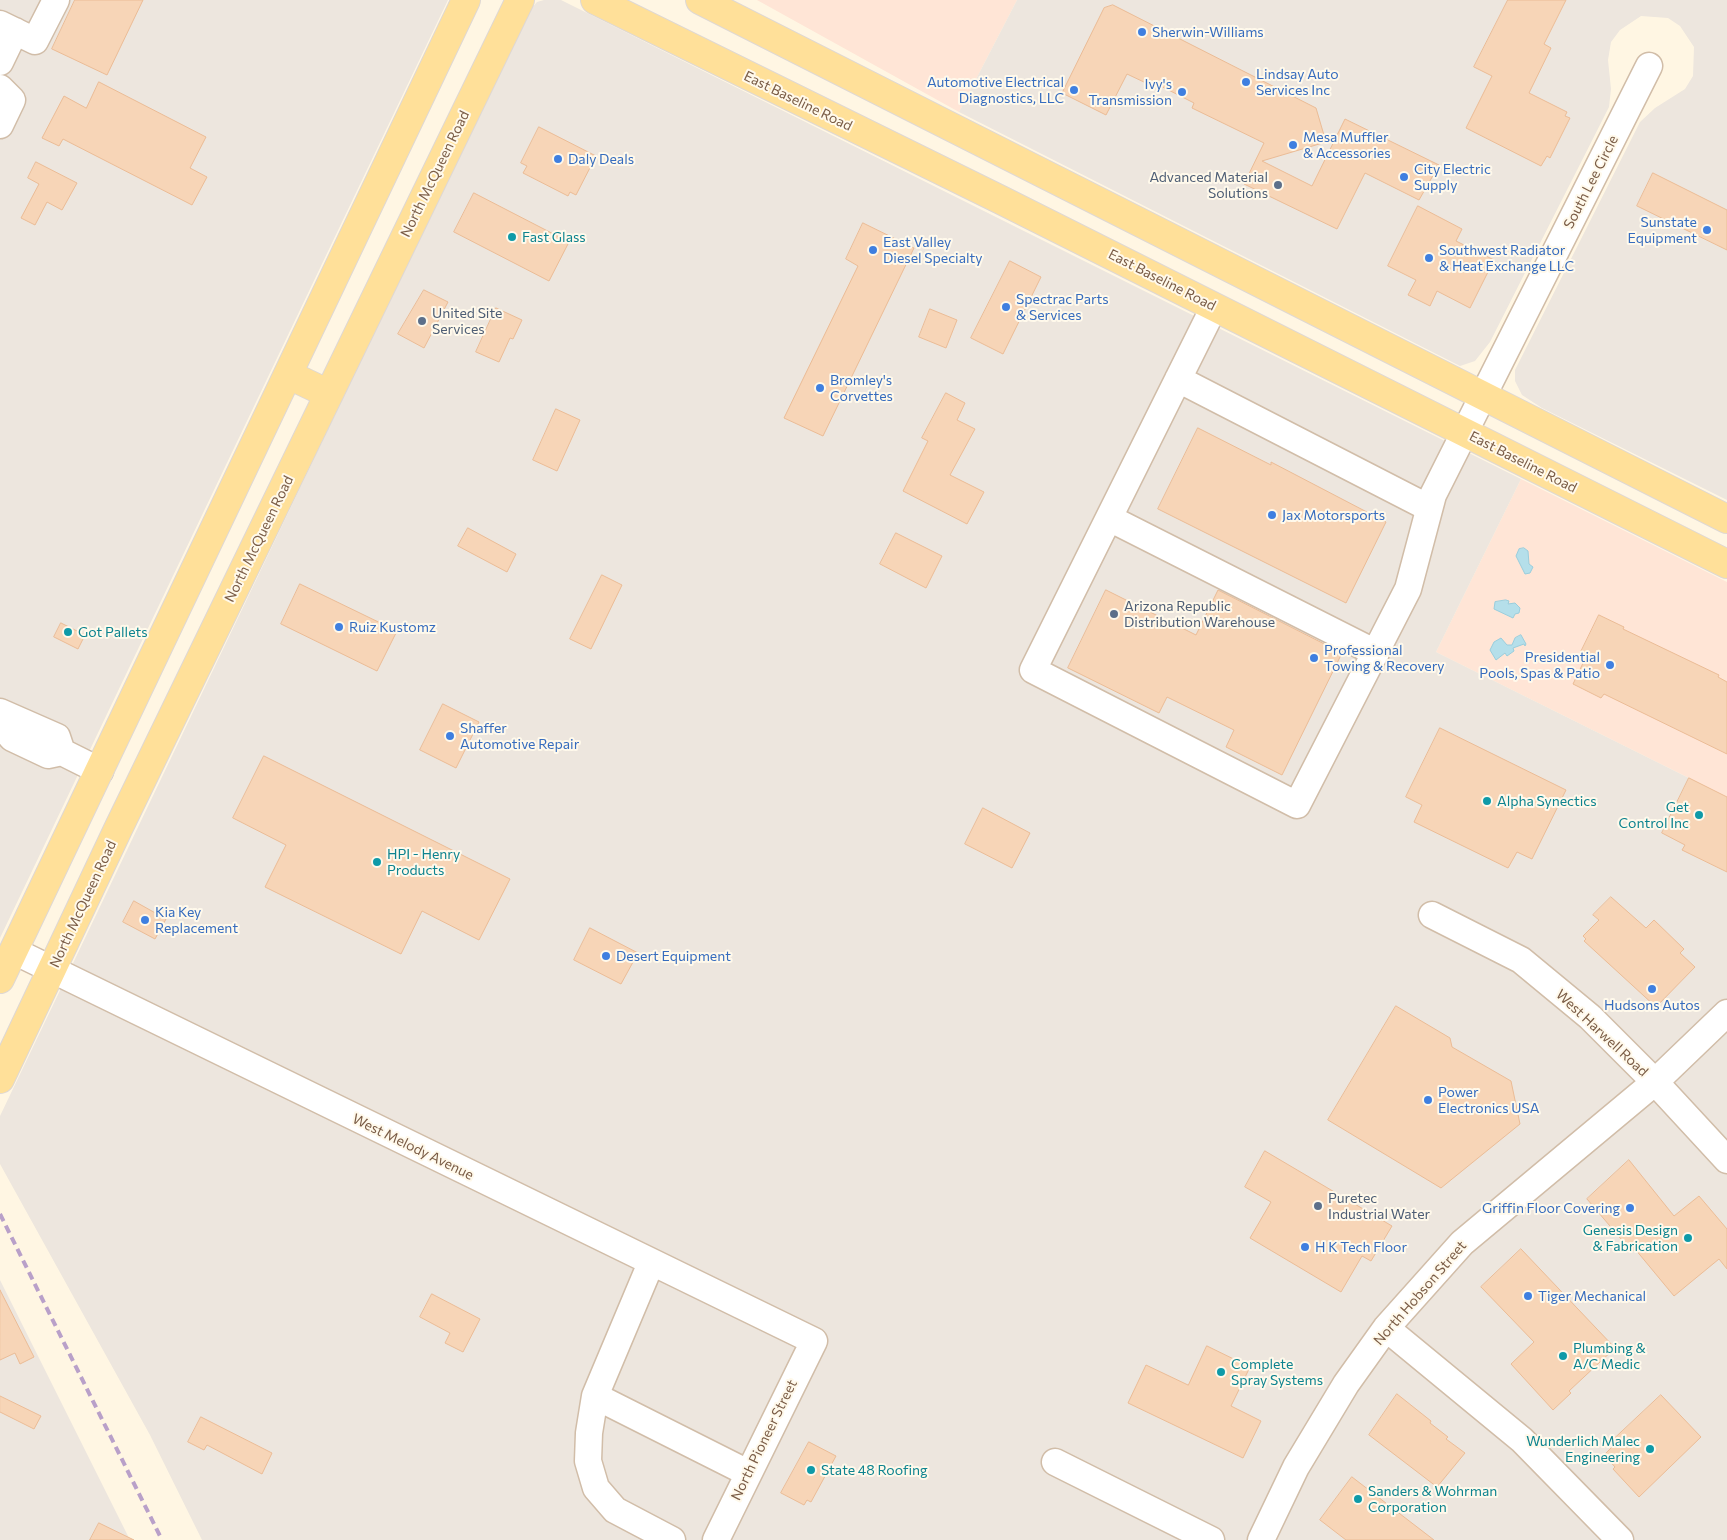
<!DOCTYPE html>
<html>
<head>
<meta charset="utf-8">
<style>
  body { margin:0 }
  canvas { display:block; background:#fff6e3 }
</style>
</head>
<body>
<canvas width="1727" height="1540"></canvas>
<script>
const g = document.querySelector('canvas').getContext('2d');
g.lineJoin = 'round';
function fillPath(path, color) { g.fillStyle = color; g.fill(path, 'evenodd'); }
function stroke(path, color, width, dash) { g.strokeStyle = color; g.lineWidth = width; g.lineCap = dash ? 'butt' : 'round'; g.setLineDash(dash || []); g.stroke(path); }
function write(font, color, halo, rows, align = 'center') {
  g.font = font + ' Commissioner,sans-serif'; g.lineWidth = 4; g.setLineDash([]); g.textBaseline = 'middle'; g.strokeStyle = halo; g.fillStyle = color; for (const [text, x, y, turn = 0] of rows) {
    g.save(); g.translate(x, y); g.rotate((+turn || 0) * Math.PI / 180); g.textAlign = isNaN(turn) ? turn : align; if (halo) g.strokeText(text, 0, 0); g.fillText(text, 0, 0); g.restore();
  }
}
const commercial = new Path2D(`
  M 757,0 L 1017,0 L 959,112 Z
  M 1521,479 L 1727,582 L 1727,797 L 1436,652 Z`);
const industrial = new Path2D(`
  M 0,0 L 448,0 L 0,938 Z
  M 544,0 L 561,0 L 1521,479 L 1436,652 L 1727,797 L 1727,1540 L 202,1540 L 150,1435 L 0,1164 L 0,1116 L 526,15 L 537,2 Z
  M 1017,0 L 1727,0 L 1727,500 L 1542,408 L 1522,395 L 1515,381 L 1515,370 L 1640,122 L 1655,108 L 1685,89 L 1693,76 L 1694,47 L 1680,26 L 1668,18 L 1641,16 L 1620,30 L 1611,42 L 1608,60 L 1611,89 L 1609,107 L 1490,342 L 1475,361 L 1460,366 L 959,112 Z
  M 0,1280 L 130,1540 L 0,1540 Z`);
const water = new Path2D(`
  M 1524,548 L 1528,551 L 1529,564 L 1533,567 L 1530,573 L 1525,574 L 1516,556 L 1519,549 Z
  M 1506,600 L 1509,601 L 1508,604 L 1515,603 L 1520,608 L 1519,613 L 1515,614 L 1513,618 L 1494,609 L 1495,602 Z
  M 1521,635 L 1526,644 L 1525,646 L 1524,644 L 1513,648 L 1514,651 L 1507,656 L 1505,653 L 1496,660 L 1490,650 L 1494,642 L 1501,638 L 1507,645 L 1512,645 L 1515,638 Z`);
const building = new Path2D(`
  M 75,0 L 143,0 L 107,75 L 52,49 Z
  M 1508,0 L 1566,0 L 1544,44 L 1551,48 L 1529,93 L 1567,112 L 1565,116 L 1570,118 L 1550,158 L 1547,156 L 1541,166 L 1466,128 L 1492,76 L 1474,67 Z
  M 1113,5 L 1316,108 L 1326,142 L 1262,161 L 1312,186 L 1345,119 L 1439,165 L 1419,200 L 1365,173 L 1337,229 L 1244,184 L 1264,143 L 1192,108 L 1194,103 L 1147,79 L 1146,83 L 1127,74 L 1106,115 L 1062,93 L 1104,8 Z
  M 99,82 L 206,137 L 190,168 L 207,177 L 192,205 L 63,139 L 59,146 L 42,138 L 64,96 L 86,108 Z
  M 539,127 L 596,156 L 576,195 L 570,192 L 568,196 L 523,173 L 527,166 L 521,163 Z
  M 36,162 L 77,183 L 62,210 L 47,202 L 35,225 L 21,218 L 39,184 L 28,178 Z
  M 1653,173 L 1727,210 L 1727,250 L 1637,206 Z
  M 474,193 L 569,242 L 549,281 L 454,232 Z
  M 1418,206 L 1462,229 L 1456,241 L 1494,260 L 1470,308 L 1437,291 L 1430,306 L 1408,295 L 1416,280 L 1388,266 Z
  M 863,223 L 914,248 L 823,436 L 784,418 L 858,266 L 846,259 Z
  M 1010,261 L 1041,277 L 1003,354 L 971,338 Z
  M 424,290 L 448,302 L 424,348 L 398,334 Z
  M 496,308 L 522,320 L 513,339 L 510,338 L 499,362 L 476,352 Z
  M 930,309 L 957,320 L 946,348 L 919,337 Z
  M 946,393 L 965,403 L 957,420 L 975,429 L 950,475 L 984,492 L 967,524 L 903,491 L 928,441 L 922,438 Z
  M 556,409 L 580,420 L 557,471 L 533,460 Z
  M 1198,428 L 1271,465 L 1271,462 L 1386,522 L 1346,603 L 1158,509 Z
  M 468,528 L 516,554 L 507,572 L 458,546 Z
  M 896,533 L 942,556 L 926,588 L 880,564 Z
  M 602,575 L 622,585 L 591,649 L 570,639 Z
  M 300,584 L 397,631 L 377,671 L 281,624 Z
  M 1106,590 L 1196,635 L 1218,590 L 1342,653 L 1282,775 L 1226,747 L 1234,730 L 1167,697 L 1159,713 L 1068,668 Z
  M 1599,615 L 1624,627 L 1623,629 L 1719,675 L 1718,677 L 1727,682 L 1727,754 L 1604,694 L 1601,698 L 1573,684 L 1584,661 L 1578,658 Z
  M 61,623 L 85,635 L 78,649 L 54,637 Z
  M 443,704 L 479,722 L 456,768 L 420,750 Z
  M 1440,728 L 1566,790 L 1532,859 L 1517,852 L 1508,868 L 1414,822 L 1422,805 L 1406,797 Z
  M 264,756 L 510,879 L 479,940 L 422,911 L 401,954 L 265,887 L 286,845 L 233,818 Z
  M 1689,778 L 1727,797 L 1727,872 L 1682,850 L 1685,845 L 1662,833 Z
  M 983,808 L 1030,833 L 1012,868 L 965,844 Z
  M 1611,897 L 1646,928 L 1654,920 L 1684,949 L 1680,953 L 1695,967 L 1656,1007 L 1584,941 L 1586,939 L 1583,936 L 1599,920 L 1593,915 Z
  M 134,901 L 166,919 L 155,939 L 123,922 Z
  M 590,928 L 638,953 L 621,984 L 574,960 Z
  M 1396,1006 L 1450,1038 L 1452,1047 L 1511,1081 L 1520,1124 L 1441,1188 L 1328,1120 Z
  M 1265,1151 L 1392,1226 L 1371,1261 L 1362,1256 L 1341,1292 L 1250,1238 L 1271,1202 L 1245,1187 Z
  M 1629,1160 L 1674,1216 L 1699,1196 L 1727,1229 L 1727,1269 L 1719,1259 L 1674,1296 L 1635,1249 L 1632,1252 L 1587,1199 Z
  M 1521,1249 L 1615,1348 L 1569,1391 L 1571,1393 L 1553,1410 L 1511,1364 L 1534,1342 L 1481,1287 Z
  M 0,1290 L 34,1357 L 20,1364 L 15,1353 L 0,1360 Z
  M 432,1294 L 480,1319 L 463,1352 L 445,1343 L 450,1333 L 420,1317 Z
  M 1207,1346 L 1250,1367 L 1231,1406 L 1261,1421 L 1243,1458 L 1128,1403 L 1146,1365 L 1188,1385 Z
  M 1397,1394 L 1431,1421 L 1430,1423 L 1448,1437 L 1446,1439 L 1465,1453 L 1437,1487 L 1369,1435 Z
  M 1661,1395 L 1701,1437 L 1639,1497 L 1613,1469 L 1615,1467 L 1604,1455 L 1616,1443 L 1613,1440 Z
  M 0,1396 L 41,1416 L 34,1429 L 0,1412 Z
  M 201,1417 L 272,1453 L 262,1474 L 207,1445 L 204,1450 L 188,1442 Z
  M 809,1442 L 836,1456 L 811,1502 L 807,1500 L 804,1505 L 781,1493 Z
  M 1352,1477 L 1434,1540 L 1346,1540 L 1320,1520 Z
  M 99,1523 L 134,1540 L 90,1540 Z`);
const minor = new Path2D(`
  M 0,24 L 35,41 L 56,0
  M 0,62 L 15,31
  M 0,88 L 12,100 L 0,125
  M 1214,307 L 1033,670 L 1297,805 L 1408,589 L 1433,495 L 1649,66
  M 1178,379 L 1429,508
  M 1109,518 L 1376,653
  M 0,712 L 57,737 L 62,752 L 100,771
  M 0,723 L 12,738 L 48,755 L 62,752
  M 1432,915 L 1521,960 L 1590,1017 L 1655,1082 L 1727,1160
  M 14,951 L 814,1341 L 716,1540
  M 651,1263 L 595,1396 L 589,1433 L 588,1461 L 596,1488 L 615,1510 L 672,1540
  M 1386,1328 L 1522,1440 L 1620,1540
  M 595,1396 L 748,1473
  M 1055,1462 L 1211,1540
  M 1261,1540 L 1296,1467 L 1346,1384 L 1386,1328 L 1462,1243 L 1655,1082 L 1727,1013`);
const major = new Path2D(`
  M 595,0 L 1001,200 L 1727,564
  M 700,0 L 1727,519
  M 289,375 L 329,394
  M 0,979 L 466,0
  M 0,1079 L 119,827 L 520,0`);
const rail = new Path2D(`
  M 0,1214 L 162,1540`);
const markers = [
  [1142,32,5,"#3f7fe0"],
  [1246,82,5,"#3f7fe0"],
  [1074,90,5,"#3f7fe0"],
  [1182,92,5,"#3f7fe0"],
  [1293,145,5,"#3f7fe0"],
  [558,159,5,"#3f7fe0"],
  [1404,177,5,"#3f7fe0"],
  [1278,185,5,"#5c6f8a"],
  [1707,230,5,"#3f7fe0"],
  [512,237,5,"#0f9aa8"],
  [873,250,5,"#3f7fe0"],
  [1429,258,5,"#3f7fe0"],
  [1006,307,5,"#3f7fe0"],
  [422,321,5,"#5c6f8a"],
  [820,388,5,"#3f7fe0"],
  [1272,515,5,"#3f7fe0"],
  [1114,614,5,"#5c6f8a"],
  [339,627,5,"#3f7fe0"],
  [68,632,5,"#0f9aa8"],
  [1314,658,5,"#3f7fe0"],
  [1610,665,5,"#3f7fe0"],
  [450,736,5,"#3f7fe0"],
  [1487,801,5,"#0f9aa8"],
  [1699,815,5,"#0f9aa8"],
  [377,862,5,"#0f9aa8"],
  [145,920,5,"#3f7fe0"],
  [606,956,5,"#3f7fe0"],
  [1652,989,5,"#3f7fe0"],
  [1428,1100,5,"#3f7fe0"],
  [1318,1206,5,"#5c6f8a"],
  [1630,1208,5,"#3f7fe0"],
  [1688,1238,5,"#0f9aa8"],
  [1305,1247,5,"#3f7fe0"],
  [1528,1296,5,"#3f7fe0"],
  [1563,1356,5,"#0f9aa8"],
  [1221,1372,5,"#0f9aa8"],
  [1650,1449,5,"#0f9aa8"],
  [811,1470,5,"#0f9aa8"],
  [1358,1499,5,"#0f9aa8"]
];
const shopNames = [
  ["Sherwin-Williams",1152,32],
  ["Lindsay Auto",1256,74],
  ["Services Inc",1256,90],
  ["Automotive Electrical",1064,82,"right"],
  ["Diagnostics, LLC",1064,98,"right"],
  ["Ivy's",1172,84,"right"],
  ["Transmission",1172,100,"right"],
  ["Mesa Muffler",1303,137],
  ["& Accessories",1303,153],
  ["Daly Deals",568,159],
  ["City Electric",1414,169],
  ["Supply",1414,185],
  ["Sunstate",1697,222,"right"],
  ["Equipment",1697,238,"right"],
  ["East Valley",883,242],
  ["Diesel Specialty",883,258],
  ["Southwest Radiator",1439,250],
  ["& Heat Exchange LLC",1439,266],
  ["Spectrac Parts",1016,299],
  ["& Services",1016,315],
  ["Bromley's",830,380],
  ["Corvettes",830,396],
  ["Jax Motorsports",1282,515],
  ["Ruiz Kustomz",349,627],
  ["Professional",1324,650],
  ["Towing & Recovery",1324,666],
  ["Presidential",1600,657,"right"],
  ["Pools, Spas & Patio",1600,673,"right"],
  ["Shaffer",460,728],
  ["Automotive Repair",460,744],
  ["Kia Key",155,912],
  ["Replacement",155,928],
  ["Desert Equipment",616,956],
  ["Hudsons Autos",1652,1005,"center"],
  ["Power",1438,1092],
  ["Electronics USA",1438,1108],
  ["Griffin Floor Covering",1620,1208,"right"],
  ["H K Tech Floor",1315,1247],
  ["Tiger Mechanical",1538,1296]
];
const streetNames = [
  ["East Baseline Road",798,101,26],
  ["North McQueen Road",435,174,-64],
  ["South Lee Circle",1591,182,-63],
  ["East Baseline Road",1162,280,27],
  ["East Baseline Road",1523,462,27],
  ["North McQueen Road",259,539,-64],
  ["North McQueen Road",83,904,-65],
  ["West Harwell Road",1602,1033,43],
  ["West Melody Avenue",413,1147,26],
  ["North Hobson Street",1420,1293,-49],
  ["North Pioneer Street",764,1440,-64]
];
const serviceNames = [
  ["Advanced Material",1268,177,"right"],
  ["Solutions",1268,193,"right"],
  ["United Site",432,313],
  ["Services",432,329],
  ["Arizona Republic",1124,606],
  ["Distribution Warehouse",1124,622],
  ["Puretec",1328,1198],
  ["Industrial Water",1328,1214]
];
const cultureNames = [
  ["Fast Glass",522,237],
  ["Got Pallets",78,632],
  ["Alpha Synectics",1497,801],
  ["Get",1689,807,"right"],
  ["Control Inc",1689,823,"right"],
  ["HPI - Henry",387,854],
  ["Products",387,870],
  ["Genesis Design",1678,1230,"right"],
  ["& Fabrication",1678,1246,"right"],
  ["Plumbing &",1573,1348],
  ["A/C Medic",1573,1364],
  ["Complete",1231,1364],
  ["Spray Systems",1231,1380],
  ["Wunderlich Malec",1640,1441,"right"],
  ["Engineering",1640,1457,"right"],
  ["State 48 Roofing",821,1470],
  ["Sanders & Wohrman",1368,1491],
  ["Corporation",1368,1507]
];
fillPath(commercial, '#ffe5d6');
fillPath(industrial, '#ede6de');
fillPath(water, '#b5dfea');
stroke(water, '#9acedd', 1);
fillPath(building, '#f7d5b7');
stroke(building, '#ebbc96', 1);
stroke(minor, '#d1bda8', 29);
stroke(major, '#dfd8d3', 30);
stroke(minor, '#fff', 26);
stroke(major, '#ffe099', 28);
stroke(rail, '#b9a0c9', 4, [8, 5]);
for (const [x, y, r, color] of markers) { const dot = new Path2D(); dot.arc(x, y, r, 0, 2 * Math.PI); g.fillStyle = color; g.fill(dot); stroke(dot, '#fff9eb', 2); }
write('14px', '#366cbe', '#fff9eb', shopNames, 'left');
write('14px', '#7a5c46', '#fff9eb', streetNames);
write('14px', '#4e5e75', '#fff9eb', serviceNames, 'left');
write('14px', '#0d838f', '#fff9eb', cultureNames, 'left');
</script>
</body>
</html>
